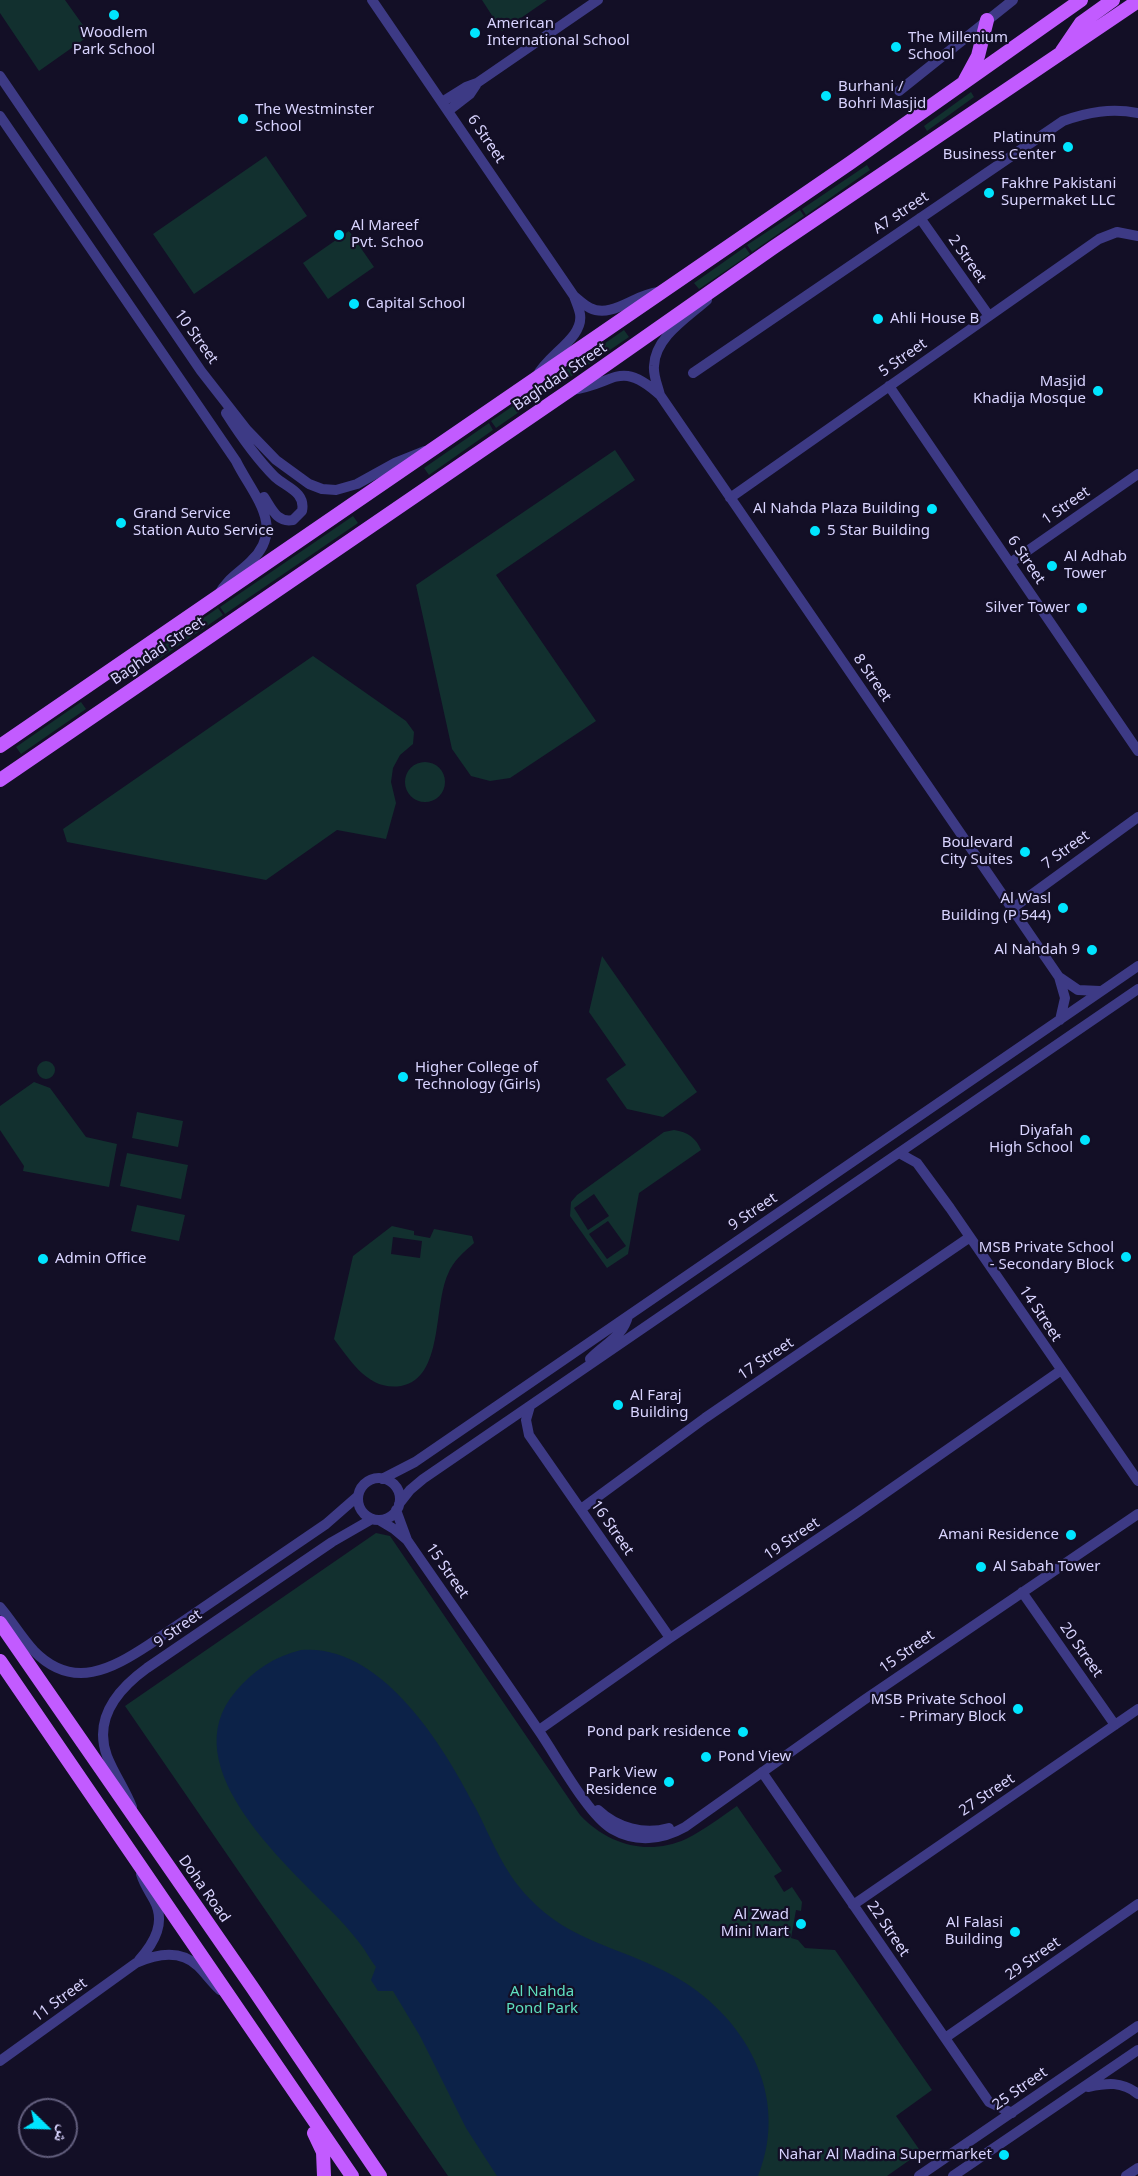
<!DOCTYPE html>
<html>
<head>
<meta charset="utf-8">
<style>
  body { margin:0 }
  #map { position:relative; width:1138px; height:2176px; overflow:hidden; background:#130f26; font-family:"Noto Sans","Noto Naskh Arabic",sans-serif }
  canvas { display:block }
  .north { position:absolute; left:18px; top:2098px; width:60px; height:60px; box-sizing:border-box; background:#130f26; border:2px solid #625e7d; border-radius:50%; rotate:113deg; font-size:16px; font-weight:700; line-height:24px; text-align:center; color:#d9d4ff }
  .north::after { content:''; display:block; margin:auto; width:21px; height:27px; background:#00e5ff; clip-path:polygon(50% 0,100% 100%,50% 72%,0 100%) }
</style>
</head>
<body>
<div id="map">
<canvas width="1138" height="2176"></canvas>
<div class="north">ش</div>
</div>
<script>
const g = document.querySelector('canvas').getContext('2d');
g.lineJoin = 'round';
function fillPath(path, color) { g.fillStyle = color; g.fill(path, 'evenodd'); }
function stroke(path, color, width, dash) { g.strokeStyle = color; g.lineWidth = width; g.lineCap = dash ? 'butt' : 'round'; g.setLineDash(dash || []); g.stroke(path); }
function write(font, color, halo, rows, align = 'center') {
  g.font = font + ' "Noto Sans",sans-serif'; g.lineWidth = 4.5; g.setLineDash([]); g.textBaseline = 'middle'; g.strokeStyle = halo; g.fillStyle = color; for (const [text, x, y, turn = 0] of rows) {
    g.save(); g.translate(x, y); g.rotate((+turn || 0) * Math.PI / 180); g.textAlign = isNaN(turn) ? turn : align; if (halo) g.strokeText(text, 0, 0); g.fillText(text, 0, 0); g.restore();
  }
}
const green = new Path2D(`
  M 0,0 L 65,0 L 90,35 L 39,71 L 0,13 Z
  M 482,0 L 547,0 L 502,31 Z
  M 971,92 L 974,97 L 927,131 L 924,126 Z
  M 266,156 L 307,216 L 194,294 L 153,234 Z
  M 867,165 L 870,170 L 806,215 L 802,209 Z
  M 800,210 L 804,216 L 752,252 L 747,245 Z
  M 349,231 L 374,267 L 328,299 L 303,263 Z
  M 745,247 L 750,254 L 699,289 L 694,283 Z
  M 624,330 L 629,337 L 563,382 L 559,375 Z
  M 557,376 L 561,383 L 496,428 L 491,421 Z
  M 489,423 L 493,430 L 429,475 L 424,468 Z
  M 615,450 L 635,480 L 496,575 L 596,721 L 510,778 L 490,781 L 471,776 L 452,749 L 416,585 Z
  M 353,516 L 358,523 L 225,614 L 220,607 Z
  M 218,608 L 223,615 L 156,661 L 151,654 Z
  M 313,656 L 406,721 L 414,732 L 413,744 L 400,755 L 393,768 L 391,782 L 396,803 L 386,839 L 337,830 L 266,880 L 67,842 L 63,829 Z
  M 81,702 L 86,709 L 21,754 L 16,747 Z
  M405 782a20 20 0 1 1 40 0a20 20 0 1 1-40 0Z
  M 602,956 L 697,1092 L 663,1117 L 627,1109 L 606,1079 L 626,1065 L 589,1012 Z
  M37 1070a9 9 0 1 1 18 0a9 9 0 1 1-18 0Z
  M 34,1082 L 50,1088 L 86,1137 L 117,1144 L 109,1187 L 23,1171 L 24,1166 L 0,1130 L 0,1106 Z
  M 137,1112 L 183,1121 L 178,1147 L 132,1138 Z
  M 674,1130 C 688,1132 696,1138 701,1150 L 639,1193 L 628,1254 L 607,1268 L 570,1216 L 571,1202 L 577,1195 L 664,1132 ZM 594,1194 L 609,1216 L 588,1230 L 574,1208 ZM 608,1221 L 626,1246 L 607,1259 L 589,1234 Z
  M 127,1153 L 188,1165 L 181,1199 L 120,1186 Z
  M 137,1205 L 185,1215 L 179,1241 L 131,1231 Z
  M 392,1226 L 414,1231 L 414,1235 L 430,1238 L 434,1229 L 472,1236 L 474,1243 C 464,1252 453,1261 448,1274 C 433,1306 444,1378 401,1386 C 368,1391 351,1361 334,1339 L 353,1256 ZM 393,1237 L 422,1241 L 420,1258 L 391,1254 Z
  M 376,1533 L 390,1536 L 580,1815 C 608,1845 648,1856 686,1839 C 704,1830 721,1817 737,1806 L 782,1871 L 774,1876 L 784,1892 L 792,1887 L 802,1902 L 801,1911 L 796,1910 L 791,1938 L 798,1940 L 805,1948 L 835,1950 L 932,2090 L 896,2116 L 921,2152 L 887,2176 L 448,2176 L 125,1706 Z`);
const water = new Path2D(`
  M 301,1650 C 380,1643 442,1743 474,1805 C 492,1839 502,1870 529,1898 C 570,1942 621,1947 672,1975 C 744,2014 791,2095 758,2176 L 497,2176 L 466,2128 L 420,2036 L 393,1991 L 378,1991 L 371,1980 L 376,1967 C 372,1962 368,1955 364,1949 C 357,1939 349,1930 341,1921 C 293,1870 169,1768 236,1691 C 253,1671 275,1656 301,1650 Z`);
const minor = new Path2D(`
  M 372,0 L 574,296 C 576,302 579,308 580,314 C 584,338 548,354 537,376
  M 0,76 L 201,371 L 247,430 L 276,460 L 309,484 L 322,489 L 336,490 L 357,484 L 395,463 L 425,451
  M 899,91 L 1013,0
  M 442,102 L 466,87 L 477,83 L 598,0
  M 448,111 L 470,94 L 476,85
  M 0,116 L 236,461 C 252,494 287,527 251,561 C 239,573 227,579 219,594
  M 920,218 L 989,316
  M 574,296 C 579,300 584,305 590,308 C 612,319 635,294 658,292
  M 693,373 L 1063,121 C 1088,112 1111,108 1138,113
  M 889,386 L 1138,751
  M 570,390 C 614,386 618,357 660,395 L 1059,977 L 1065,998 L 1060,1020
  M 660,395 C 658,386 653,376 654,366 C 655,337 687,318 707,300
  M 226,413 C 240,435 256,458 275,477 C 286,487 306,492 302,511 L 293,520 C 277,523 272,509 264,497
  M 730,498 L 1099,239 L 1117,232 L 1138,236
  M 1010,563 L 1138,474
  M 1013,908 L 1138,817
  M 1059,977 L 1078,990 L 1100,991
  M 899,1153 L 917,1163 L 950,1208 L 1138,1481
  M 590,1359 C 604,1344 623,1337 628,1316
  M 530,1406 L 526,1420 L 529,1435 L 670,1638
  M358 1499a21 21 0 1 1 42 0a21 21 0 1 1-42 0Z
  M 382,1479 L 415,1462 L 1138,966
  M 399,1504 L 410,1490 L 423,1479 L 1138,989
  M 581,1509 L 705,1418 L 970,1237
  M 396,1510 L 407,1540
  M 379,1520 L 394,1529 L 407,1540 C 451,1604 496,1667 539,1731 C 557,1757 588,1815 612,1829 C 636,1843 662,1840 685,1827 L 864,1700 L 1138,1514
  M 1022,1592 L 1115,1725
  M 0,1607 C 12,1621 21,1637 34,1651 C 73,1691 112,1669 150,1644 L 326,1524 L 358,1496
  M 539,1730 L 670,1638 L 855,1514 L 1060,1371
  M 762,1772 L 989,2102 L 1012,2113
  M 132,1807 C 125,1789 114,1774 107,1756 C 93,1718 118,1689 147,1668 L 332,1542 L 372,1519
  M 598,1810 C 617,1828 644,1835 669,1828
  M 853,1905 L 1138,1709
  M 139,1960 C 155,1942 166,1922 154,1900 C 149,1891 144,1884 141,1874
  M 945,2038 L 1138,1904
  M 0,2061 L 136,1963 C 156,1954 180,1949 198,1966 C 206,1974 212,1983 220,1990
  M 1088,2087 C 1107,2083 1122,2081 1138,2094
  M 919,2176 L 1138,2026
  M 953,2176 L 1138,2050
  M 1126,2176 L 1138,2168`);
const major = new Path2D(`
  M 1062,51 L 1081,23 L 1113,0
  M 965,80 L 978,56 L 987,20
  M 0,746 L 850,163 L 1081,0
  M 0,780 L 570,390 L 774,247 L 1138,1
  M 0,1623 L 252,1987 L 380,2176
  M 0,1661 L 352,2176
  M 314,2133 L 323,2152 L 324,2176`);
const markers = [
  [114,15,6,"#00e5ff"],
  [475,33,6,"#00e5ff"],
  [896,47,6,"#00e5ff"],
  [826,96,6,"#00e5ff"],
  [243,119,6,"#00e5ff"],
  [1068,147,6,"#00e5ff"],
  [989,193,6,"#00e5ff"],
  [339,235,6,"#00e5ff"],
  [354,304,6,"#00e5ff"],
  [878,319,6,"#00e5ff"],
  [1098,391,6,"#00e5ff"],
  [932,509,6,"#00e5ff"],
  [121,523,6,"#00e5ff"],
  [815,531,6,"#00e5ff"],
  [1052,566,6,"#00e5ff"],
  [1082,608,6,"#00e5ff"],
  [1025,852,6,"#00e5ff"],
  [1063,908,6,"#00e5ff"],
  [1092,950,6,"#00e5ff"],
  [403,1077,6,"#00e5ff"],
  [1085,1140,6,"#00e5ff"],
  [1126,1257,6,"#00e5ff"],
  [43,1259,6,"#00e5ff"],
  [618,1405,6,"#00e5ff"],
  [1071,1535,6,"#00e5ff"],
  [981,1567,6,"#00e5ff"],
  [1018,1709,6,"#00e5ff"],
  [743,1732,6,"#00e5ff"],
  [706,1757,6,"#00e5ff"],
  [669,1782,6,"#00e5ff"],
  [801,1924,6,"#00e5ff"],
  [1015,1932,6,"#00e5ff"],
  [1004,2155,6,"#00e5ff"]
];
const poiNames = [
  ["American",487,24],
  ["International School",487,41],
  ["Woodlem",114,33,"center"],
  ["Park School",114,50,"center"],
  ["The Millenium",908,38],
  ["School",908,55],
  ["Burhani /",838,87],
  ["Bohri Masjid",838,104],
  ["The Westminster",255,110],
  ["School",255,127],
  ["Platinum",1056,138,"right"],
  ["Business Center",1056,155,"right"],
  ["Fakhre Pakistani",1001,184],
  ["Supermaket LLC",1001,201],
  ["Al Mareef",351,226],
  ["Pvt. Schoo",351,243],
  ["Capital School",366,304],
  ["Ahli House B",890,319],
  ["Masjid",1086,382,"right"],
  ["Khadija Mosque",1086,399,"right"],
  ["Al Nahda Plaza Building",920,509,"right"],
  ["Grand Service",133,514],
  ["Station Auto Service",133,531],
  ["5 Star Building",827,531],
  ["Al Adhab",1064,557],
  ["Tower",1064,574],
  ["Silver Tower",1070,608,"right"],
  ["Boulevard",1013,843,"right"],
  ["City Suites",1013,860,"right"],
  ["Al Wasl",1051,899,"right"],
  ["Building (P 544)",1051,916,"right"],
  ["Al Nahdah 9",1080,950,"right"],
  ["Higher College of",415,1068],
  ["Technology (Girls)",415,1085],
  ["Diyafah",1073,1131,"right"],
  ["High School",1073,1148,"right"],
  ["MSB Private School",1114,1248,"right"],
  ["- Secondary Block",1114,1265,"right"],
  ["Admin Office",55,1259],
  ["Al Faraj",630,1396],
  ["Building",630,1413],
  ["Amani Residence",1059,1535,"right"],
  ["Al Sabah Tower",993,1567],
  ["MSB Private School",1006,1700,"right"],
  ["- Primary Block",1006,1717,"right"],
  ["Pond park residence",731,1732,"right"],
  ["Pond View",718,1757],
  ["Park View",657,1773,"right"],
  ["Residence",657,1790,"right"],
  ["Al Zwad",789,1915,"right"],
  ["Mini Mart",789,1932,"right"],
  ["Al Falasi",1003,1923,"right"],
  ["Building",1003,1940,"right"],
  ["Nahar Al Madina Supermarket",992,2155,"right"]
];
const streetNames = [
  ["6 Street",486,139,56],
  ["A7 street",901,213,-34],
  ["2 Street",967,259,55],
  ["10 Street",196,337,54],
  ["5 Street",903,358,-35],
  ["Baghdad Street",560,377,-34],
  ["1 Street",1066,506,-35],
  ["6 Street",1026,560,56],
  ["Baghdad Street",158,651,-34],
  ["8 Street",872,678,55],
  ["7 Street",1066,850,-36],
  ["9 Street",753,1212,-34],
  ["14 Street",1040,1314,56],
  ["17 Street",766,1359,-34],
  ["16 Street",612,1528,55],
  ["19 Street",792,1539,-34],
  ["15 Street",447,1571,55],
  ["9 Street",178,1629,-35],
  ["20 Street",1081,1650,55],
  ["15 Street",907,1652,-35],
  ["27 Street",987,1795,-34],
  ["Doha Road",204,1889,55],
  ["22 Street",888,1929,56],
  ["29 Street",1033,1959,-35],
  ["11 Street",60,2000,-36],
  ["25 Street",1020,2089,-35]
];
const parkNames = [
  ["Al Nahda",542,1992],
  ["Pond Park",542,2009]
];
fillPath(green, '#12302f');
fillPath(water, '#0c2248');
stroke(minor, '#3d3a85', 10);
stroke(major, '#c25bff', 14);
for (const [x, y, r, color] of markers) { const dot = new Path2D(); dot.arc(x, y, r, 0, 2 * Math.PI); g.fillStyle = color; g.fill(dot); stroke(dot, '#130f26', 2); }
write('15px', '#d9d4ff', '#130f26', poiNames, 'left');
write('15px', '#d9d4ff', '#130f26', streetNames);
write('15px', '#5fe0c0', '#130f26', parkNames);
</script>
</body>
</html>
